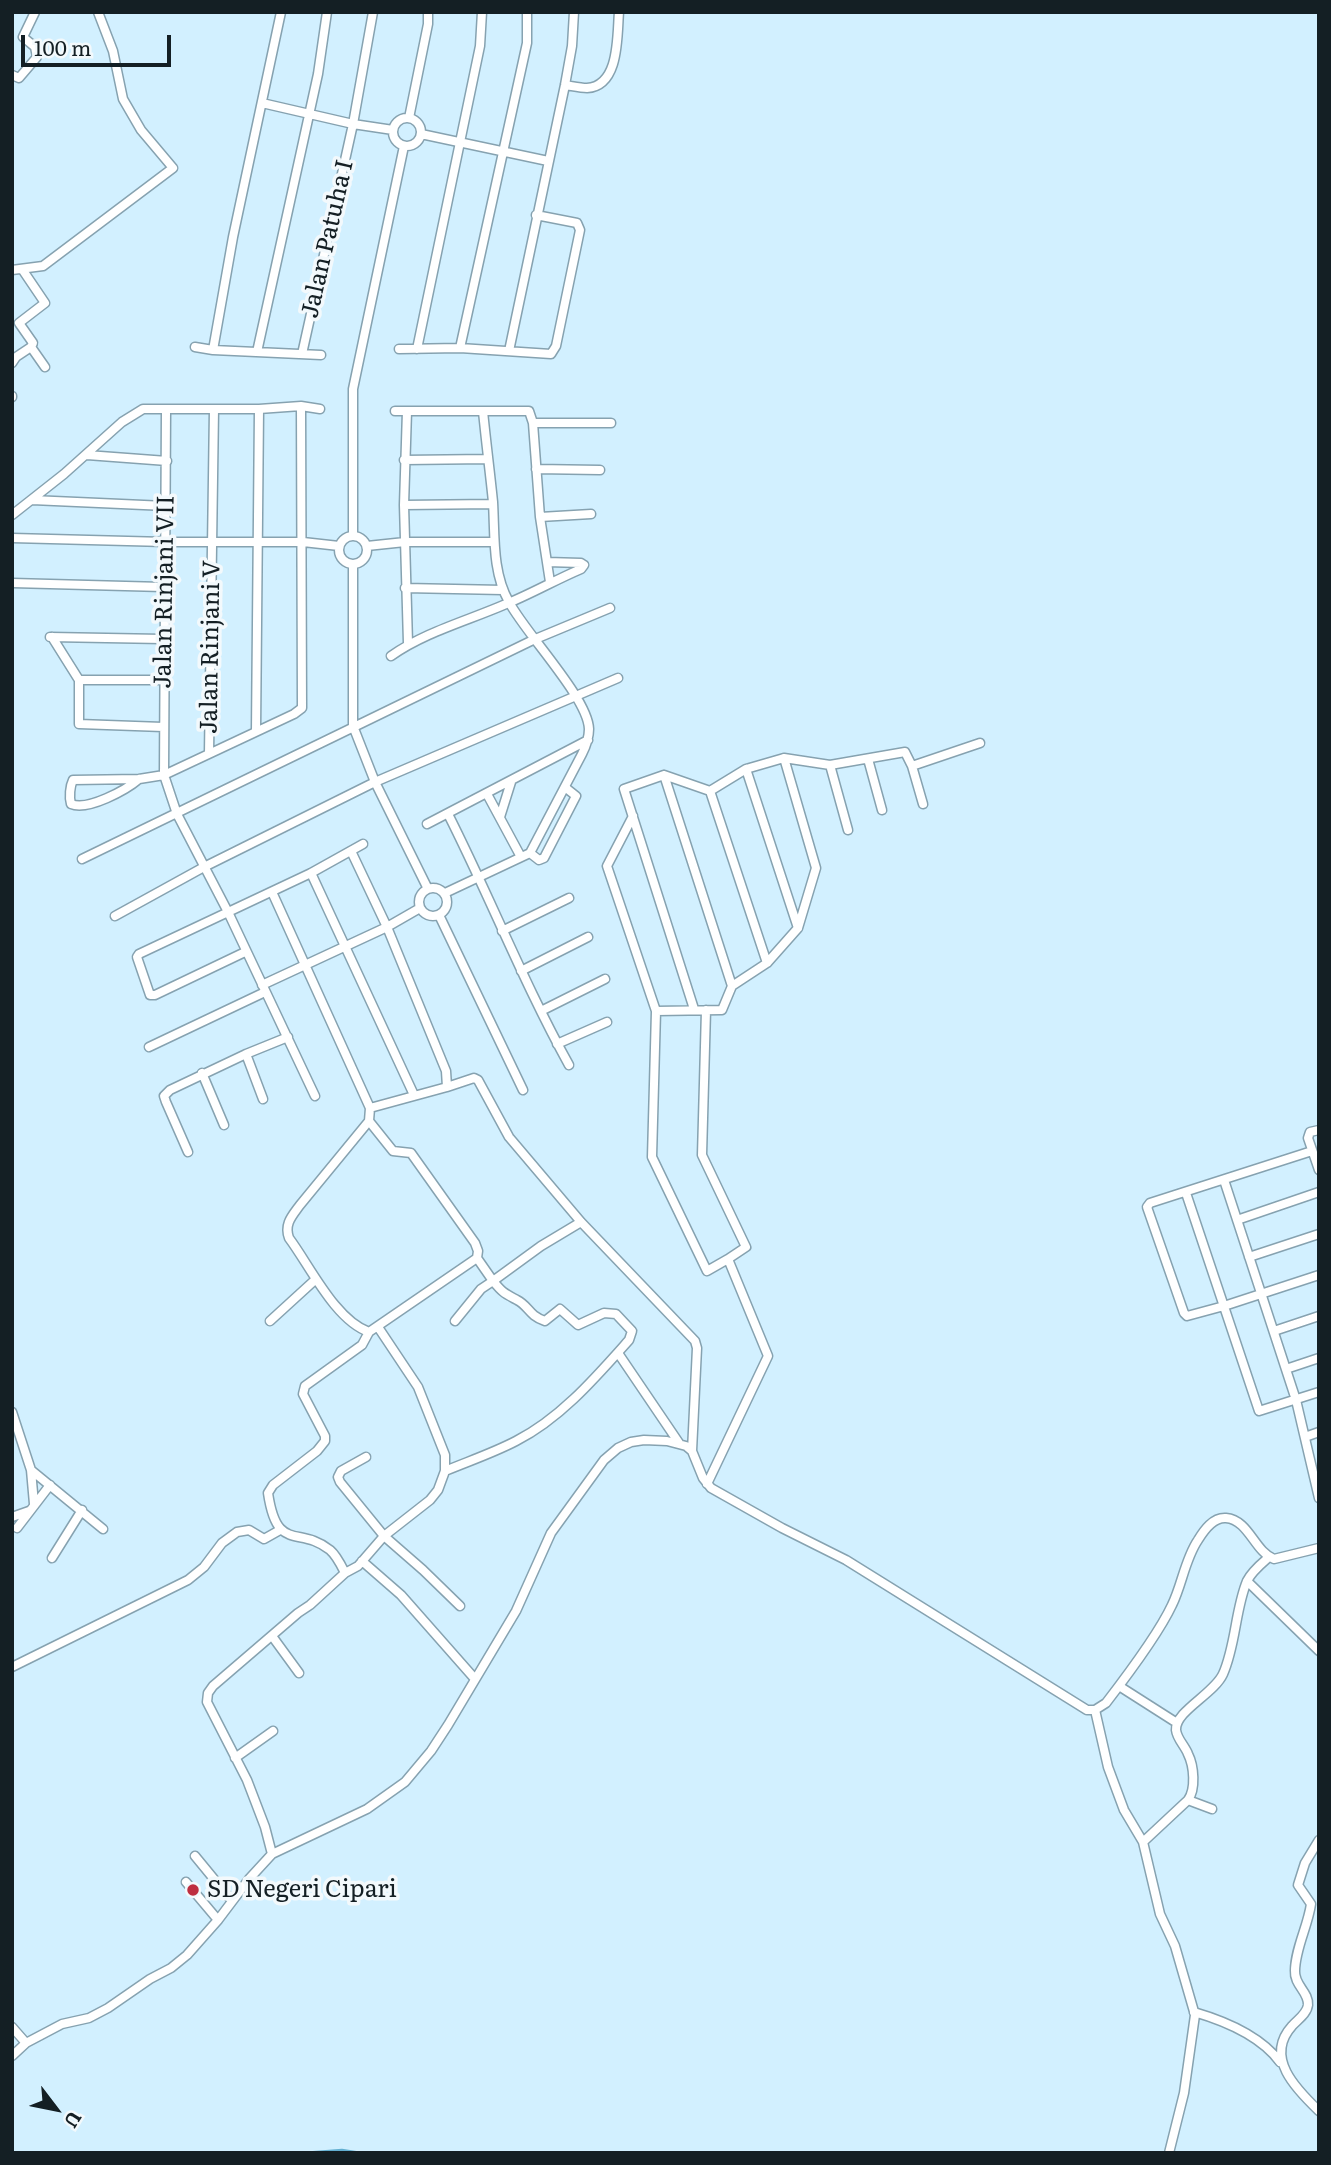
<!DOCTYPE html>
<html>
<head>
<meta charset="utf-8">
<style>
  body { margin:0 }
  #map { position:relative; width:1331px; height:2165px; overflow:hidden; background:#d2f0ff; font-family:Literata,serif }
  canvas { display:block }
  .frame { position:absolute; inset:0; border:14px solid #141f24; pointer-events:none }
  .north { position:absolute; left:21px; top:2074px; width:70px; height:70px; -webkit-text-stroke:5px #f3f9fc; paint-order:stroke; rotate:122deg; font-size:19px; font-weight:700; line-height:28px; text-align:center; color:#141f24 }
  .north::after { content:''; display:block; margin:auto; width:24px; height:32px; background:#141f24; clip-path:polygon(50% 0,100% 100%,50% 72%,0 100%) }
  .scale { position:absolute; left:21px; top:35px; width:150px; height:32px; box-sizing:border-box; border:4px solid #141f24; border-top:0; padding-left:9px; font-size:21px; line-height:24px; white-space:nowrap; color:#141f24; -webkit-text-stroke:5px #f3f9fc; paint-order:stroke }
</style>
</head>
<body>
<div id="map">
<canvas width="1331" height="2165"></canvas>
<div class="frame"></div>
<div class="north">U</div>
<div class="scale">100 m</div>
</div>
<script>
const g = document.querySelector('canvas').getContext('2d');
g.lineJoin = 'round';
function stroke(path, color, width, dash) { g.strokeStyle = color; g.lineWidth = width; g.lineCap = dash ? 'butt' : 'round'; g.setLineDash(dash || []); g.stroke(path); }
function write(font, color, halo, rows, align = 'center') {
  g.font = font + ' Literata,serif'; g.lineWidth = 7; g.setLineDash([]); g.textBaseline = 'middle'; g.strokeStyle = halo; g.fillStyle = color; for (const [text, x, y, turn = 0] of rows) {
    g.save(); g.translate(x, y); g.rotate((+turn || 0) * Math.PI / 180); g.textAlign = isNaN(turn) ? turn : align; if (halo) g.strokeText(text, 0, 0); g.fillText(text, 0, 0); g.restore();
  }
}
const stream = new Path2D(`
  M 303,2153 L 342,2150 L 361,2153`);
const street = new Path2D(`
  M 12,75 L 19,78 L 37,57 L 35,47 L 23,37 L 35,12
  M 565,85 C 572,86 580,88 587,88 C 620,86 617,35 619,12
  M 262,103 L 353,124 L 393,130
  M393 132a14 14 0 1 1 28 0a14 14 0 1 1-28 0Z
  M 409,118 L 428,24 L 428,12
  M 421,134 L 548,161
  M 22,269 L 45,303 L 19,323 L 33,343 L 31,347 L 45,367
  M 12,270 L 43,266 L 173,168 L 141,130 L 123,99 L 113,51 L 98,12
  M 195,347 L 213,350 L 321,355
  M 460,348 L 527,43 L 527,12
  M 399,349 L 460,348 L 551,354 L 556,346 L 580,230 L 577,223 L 536,215
  M 417,349 L 480,46 L 482,12
  M 213,350 L 233,237 L 281,12
  M 509,351 L 565,85 L 572,46 L 574,12
  M 257,352 L 318,74 L 327,12
  M 302,354 L 353,124 L 373,12
  M 12,363 L 16,357 L 31,347
  M 12,396 L 12,397
  M 166,410 L 164,775 L 177,814 L 228,912 L 315,1096
  M 395,411 L 529,411 L 533,423 L 540,517 L 550,582
  M 407,411 L 404,505 L 408,643
  M 533,423 L 611,423
  M 87,455 L 167,461
  M 404,460 L 488,459
  M 536,469 L 600,470
  M 32,500 L 166,506
  M 404,505 L 493,504
  M 12,515 L 64,474 L 122,422 L 143,409 L 259,409 L 301,406 L 320,409
  M 540,517 L 591,514
  M 353,535 L 353,389 L 404,146
  M339 550a14 14 0 1 1 28 0a14 14 0 1 1-28 0Z
  M 12,538 L 166,542 L 303,542 L 339,546
  M 367,546 L 405,542 L 493,542
  M 547,562 L 581,563 L 584,565
  M 353,564 L 353,726 L 375,782 L 428,889
  M 12,583 L 163,587
  M 405,588 L 503,590
  M 50,637 L 163,639
  M 52,637 L 79,680 L 79,724 L 163,727
  M 391,656 C 425,632 467,621 506,604 C 531,594 555,580 581,569 L 584,565
  M 79,680 L 163,680
  M 256,731 L 259,409
  M 209,753 L 214,409
  M 784,758 L 830,765 L 905,752 L 912,766
  M 868,759 L 882,810
  M 830,765 L 848,830
  M 664,775 L 710,791 L 767,963
  M 139,779 C 126,790 88,811 71,804 C 69,797 70,786 73,780 L 139,779 L 164,775 L 294,714 L 302,708 L 301,406
  M 710,791 L 746,769 L 798,928
  M 487,794 L 521,857
  M 923,804 L 912,766 L 980,743
  M 448,814 C 490,897 524,984 569,1065
  M 633,816 L 607,866 L 656,1011
  M 500,817 L 511,782
  M 427,824 L 588,740
  M 351,851 L 387,927 L 446,1071 L 447,1087 L 370,1108
  M 530,853 L 539,860 L 544,858 L 576,796 L 566,788
  M 82,859 L 533,640 L 610,608
  M 311,873 L 414,1095
  M419 902a14 14 0 1 1 28 0a14 14 0 1 1-28 0Z
  M 272,892 L 370,1108 L 369,1121 L 300,1205 C 292,1216 284,1224 289,1238 C 310,1266 335,1320 369,1332 L 477,1258 L 478,1251 L 475,1243 L 411,1153 L 393,1151 L 369,1121
  M 445,893 L 530,853 L 582,754 C 586,746 589,738 589,729 C 588,698 526,634 509,602 C 492,572 495,536 493,502 C 490,472 486,442 483,411
  M 439,915 L 523,1090
  M 115,916 L 204,867 L 375,782 L 618,678
  M 502,931 L 569,898
  M 245,952 L 155,995 L 150,995 L 137,957 L 139,954 L 311,873 L 363,844
  M 521,971 L 588,937
  M 262,985 L 387,927 L 420,908
  M 694,1009 L 624,789 L 664,775 L 732,986
  M 706,1010 L 702,1155 L 746,1247 L 728,1259 L 768,1356 L 707,1484
  M 541,1011 L 605,979
  M 557,1044 L 607,1022
  M 149,1047 L 265,992
  M 246,1054 L 263,1099
  M 202,1073 L 224,1125
  M 447,1087 L 474,1078 L 478,1080 L 509,1137 L 581,1222 L 695,1341 L 697,1348 L 692,1451
  M 1319,1130 L 1310,1132 L 1308,1138 L 1319,1170
  M 1312,1151 L 1150,1203 L 1147,1207 L 1184,1313 L 1187,1316 L 1224,1306 L 1319,1275
  M 188,1152 L 166,1102 L 164,1096 L 170,1090 L 246,1054 L 288,1037
  M 1224,1180 L 1296,1400 L 1319,1498
  M 1186,1193 L 1259,1411 L 1319,1392
  M 1237,1220 L 1319,1192
  M 1249,1257 L 1319,1234
  M 728,1259 L 707,1271 L 652,1157 L 656,1011 L 722,1010 L 732,986 L 767,963 L 798,928 L 816,868 L 784,758 L 746,769
  M 270,1321 L 316,1279
  M 455,1321 L 481,1289 L 493,1281 L 477,1258
  M 1274,1331 L 1319,1316
  M 618,1353 L 679,1443
  M 1286,1369 L 1319,1358
  M 12,1412 L 31,1470 L 103,1529
  M 1305,1437 L 1319,1432
  M 366,1457 L 341,1471 L 338,1477 L 340,1482 L 384,1536 L 423,1570 L 460,1606
  M 31,1470 L 34,1504
  M 445,1471 C 469,1461 493,1453 516,1441 C 561,1418 596,1377 629,1340 L 632,1331 L 616,1314 L 604,1313 L 578,1325 L 560,1309 L 545,1321 C 528,1315 529,1306 517,1300 C 504,1293 503,1293 493,1281 L 541,1246 L 581,1222
  M 12,1517 L 29,1511
  M 17,1528 L 50,1485
  M 52,1558 L 82,1510
  M 362,1561 L 401,1595 L 475,1679
  M 345,1573 C 341,1565 337,1556 330,1550 C 299,1525 277,1554 268,1493 L 273,1485 L 317,1451 L 325,1441 L 325,1436 L 303,1394 L 305,1386 L 362,1345 L 369,1332
  M 1247,1581 L 1319,1651
  M 272,1636 L 299,1673
  M 12,1667 L 188,1580 L 204,1567 L 222,1543 L 237,1532 L 249,1530 L 264,1539 L 280,1530
  M 1119,1686 L 1177,1723
  M 1095,1710 L 1108,1767 L 1124,1810 L 1143,1842 L 1160,1914 L 1175,1946 L 1195,2015 L 1184,2093 L 1169,2153
  M 235,1758 L 273,1731
  M 1188,1800 C 1196,1789 1194,1766 1188,1754 C 1185,1746 1177,1739 1176,1730 C 1175,1711 1214,1694 1223,1674 C 1236,1645 1235,1610 1247,1581 C 1252,1571 1261,1564 1269,1557
  M 1319,1840 L 1305,1863 L 1298,1885 L 1311,1904 C 1308,1926 1295,1949 1295,1971 C 1294,1985 1309,1992 1308,2005 C 1307,2014 1297,2020 1292,2026 C 1264,2057 1296,2089 1319,2111
  M 1143,1842 L 1188,1800 L 1212,1809
  M 272,1854 L 265,1827 L 247,1780 L 207,1702 L 208,1693 L 213,1686 L 298,1613 L 310,1605 L 345,1573 L 358,1566 L 384,1536 L 430,1500 L 438,1490 L 445,1471 L 445,1455 L 418,1387 L 378,1327
  M 195,1856 L 232,1901
  M 186,1882 L 218,1920
  M 1194,2012 C 1225,2021 1260,2035 1280,2062
  M 12,2027 L 26,2043
  M 12,2056 L 26,2043 L 62,2024 L 89,2018 L 108,2008 L 150,1979 L 171,1968 L 187,1955 L 218,1920 L 249,1879 L 272,1854 L 367,1809 L 405,1782 L 431,1751 L 448,1725 L 516,1611 L 551,1533 L 604,1460 L 618,1448 L 631,1442 L 644,1440 L 667,1441 L 686,1446 L 692,1451 L 703,1478 L 711,1488 L 782,1528 L 846,1560 L 1087,1710 L 1095,1710 L 1106,1703 C 1126,1677 1158,1635 1172,1605 C 1182,1585 1185,1559 1198,1540 C 1204,1530 1213,1517 1226,1518 C 1249,1520 1254,1551 1274,1559 L 1319,1548`);
const markers = [
  [193,1890,7,"#be2e40"]
];
const streetNames = [
  ["Jalan Patuha I",328,239,-77],
  ["Jalan Rinjani VII",165,592,-89],
  ["Jalan Rinjani V",211,647,-89]
];
const poiNames = [
  ["SD Negeri Cipari",207,1890]
];
stroke(stream, '#62afd1', 2.5);
stroke(street, '#86a2b0', 11);
stroke(street, '#fff', 8);
for (const [x, y, r, color] of markers) { const dot = new Path2D(); dot.arc(x, y, r, 0, 2 * Math.PI); g.fillStyle = color; g.fill(dot); stroke(dot, '#f3f9fc', 2.5); }
write('24px', '#141f24', '#f3f9fc', streetNames);
write('24px', '#141f24', '#f3f9fc', poiNames, 'left');
</script>
</body>
</html>
